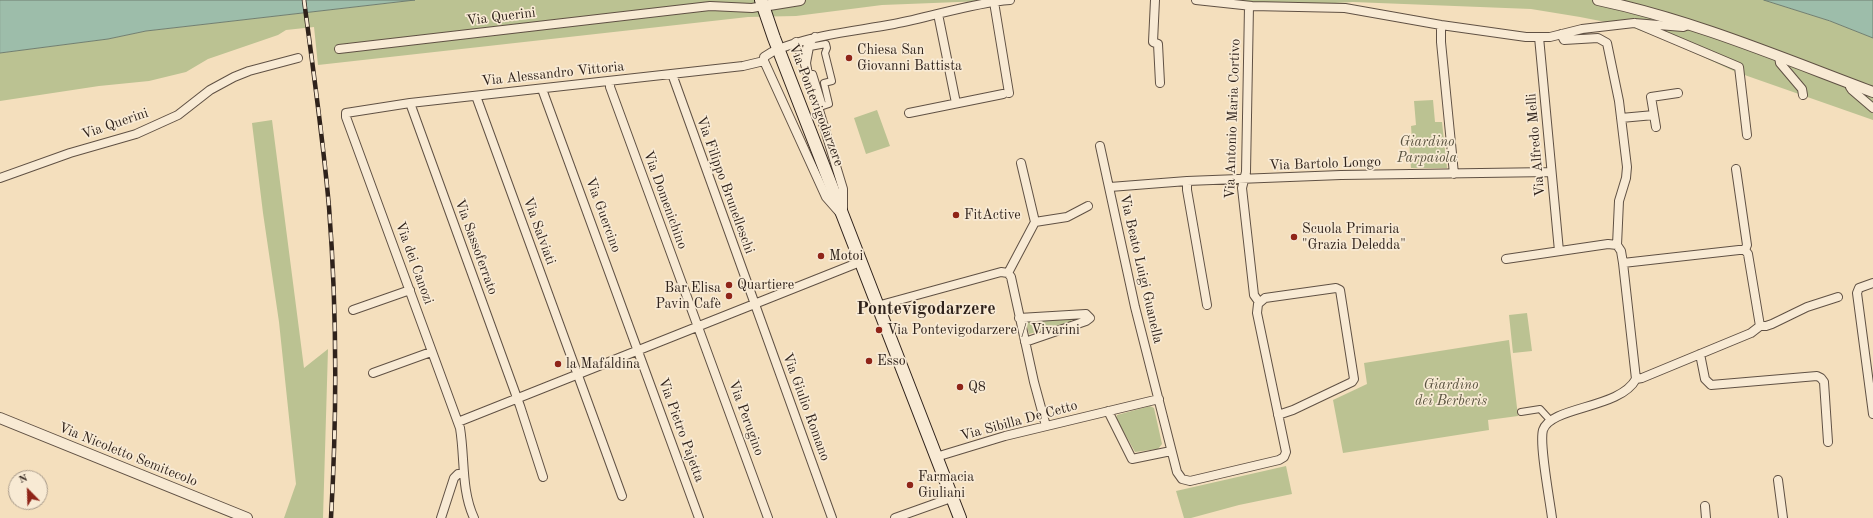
<!DOCTYPE html>
<html>
<head>
<meta charset="utf-8">
<style>
  body { margin:0 }
  #map { position:relative; width:1873px; height:518px; overflow:hidden; background:#f4dfbd; font-family:"Old Standard TT",serif }
  canvas { display:block }
  .north { position:absolute; left:8px; top:470px; width:40px; height:40px; box-sizing:border-box; background:#f8ead4; border:1px solid #a89a8a; border-radius:50%; rotate:337deg; font-size:11px; font-weight:700; line-height:16px; text-align:center; color:#2f221b }
  .north::after { content:''; display:block; margin:auto; width:14px; height:18px; background:#8f2418; clip-path:polygon(50% 0,100% 100%,50% 72%,0 100%) }
</style>
</head>
<body>
<div id="map">
<canvas width="1873" height="518"></canvas>
<div class="north">N</div>
</div>
<script>
const g = document.querySelector('canvas').getContext('2d');
g.lineJoin = 'round';
function fillPath(path, color) { g.fillStyle = color; g.fill(path, 'evenodd'); }
function stroke(path, color, width, dash) { g.strokeStyle = color; g.lineWidth = width; g.lineCap = dash ? 'butt' : 'round'; g.setLineDash(dash || []); g.stroke(path); }
function write(font, color, halo, rows, align = 'center') {
  g.font = font + ' "Old Standard TT",serif'; g.lineWidth = 3.5; g.setLineDash([]); g.textBaseline = 'middle'; g.strokeStyle = halo; g.fillStyle = color; for (const [text, x, y, turn = 0] of rows) {
    g.save(); g.translate(x, y); g.rotate((+turn || 0) * Math.PI / 180); g.textAlign = isNaN(turn) ? turn : align; if (halo) g.strokeText(text, 0, 0); g.fillText(text, 0, 0); g.restore();
  }
}
const green = new Path2D(`
  M 415,0 L 1010,0 L 882,5 L 796,16 L 748,17 L 318,65 L 314,27 L 286,30 L 278,35 L 208,59 L 186,72 L 149,81 L 99,86 L 0,101 L 0,53 L 108,39 L 146,31 L 181,27 Z
  M 1206,0 L 1764,0 L 1830,21 L 1873,38 L 1873,120 L 1736,72 L 1668,41 L 1631,27 L 1580,17 L 1531,9 L 1353,2 L 1299,5 Z
  M 1433,100 L 1435,122 L 1442,122 L 1447,168 L 1411,168 L 1409,141 L 1412,140 L 1411,126 L 1416,125 L 1414,101 Z
  M 877,110 L 890,146 L 866,154 L 854,118 Z
  M 272,120 L 304,368 L 328,349 L 323,518 L 284,518 L 296,484 L 279,322 L 263,213 L 252,123 Z
  M 1527,313 L 1532,351 L 1513,353 L 1509,315 Z
  M 1071,319 L 1071,322 L 1029,334 L 1026,322 Z
  M 1509,340 L 1518,416 L 1488,420 L 1489,430 L 1343,453 L 1333,400 L 1367,384 L 1364,363 Z
  M 1150,406 L 1154,408 L 1162,444 L 1158,449 L 1135,452 L 1116,418 L 1117,415 Z
  M 1286,466 L 1292,494 L 1239,505 L 1191,518 L 1184,518 L 1176,491 Z`);
const water = new Path2D(`
  M 0,0 L 415,0 L 181,27 L 146,31 L 108,39 L 0,53 Z
  M 1764,0 L 1873,0 L 1873,38 L 1830,21 Z`);
const pedestrian = new Path2D(`
  M 826,44 L 827,48 L 825,53 L 832,81 L 824,83 L 829,104 L 823,106 L 813,74 L 809,75 L 807,63 L 810,47 Z
  M 1521,412 L 1540,409 L 1551,421`);
const minor = new Path2D(`
  M 1155,0 L 1153,42 L 1158,44 L 1160,83
  M 1196,0 L 1252,6 L 1345,8 L 1441,25 L 1526,37 L 1550,37 L 1582,29 L 1634,23 L 1683,27 L 1688,25
  M 994,2 L 1009,93
  M 1249,6 L 1246,172 L 1242,188 L 1254,295 L 1259,302
  M 938,14 L 956,103
  M 1635,23 L 1739,67 L 1747,135
  M 1441,25 L 1441,42 L 1454,174
  M 1561,34 L 1564,40 L 1598,38 L 1607,43 L 1619,101 L 1627,167 L 1626,178 L 1619,201 L 1617,245
  M 1539,37 L 1559,251
  M 796,42 L 804,61 L 843,189 L 843,211
  M 784,47 C 819,34 856,31 894,24 C 932,17 971,3 1010,0
  M 339,49 L 710,6 L 752,8 L 763,6
  M 1779,56 L 1780,63 L 1802,89 L 1803,95
  M 764,61 L 826,197 L 840,213
  M 764,61 L 764,57 L 772,52
  M 804,61 L 808,44 L 815,37
  M 672,74 L 832,518
  M 610,81 L 610,87 L 768,518
  M 1851,84 L 1850,87 L 1852,90 L 1873,108
  M 542,89 L 699,518
  M 476,96 L 622,496
  M 410,103 L 520,406 L 543,477
  M 909,113 L 1003,94
  M 1654,115 L 1651,97 L 1678,93
  M 1621,118 L 1654,115 L 1656,127
  M 1100,146 L 1135,307 L 1177,472 L 1182,479 L 1190,481 L 1279,460 L 1284,457 L 1286,452 L 1257,313 L 1258,304 L 1265,298 L 1336,288 L 1340,290 L 1354,379 L 1352,382 L 1293,410 L 1278,415
  M 1736,169 L 1747,245 L 1745,250
  M 0,178 L 70,153 L 136,134 L 178,115 L 210,90 L 234,77 L 249,71 L 298,58
  M 1187,181 L 1187,190 L 1207,305
  M 1110,187 L 1187,181 L 1341,175 L 1551,172
  M 1035,222 L 1067,217 L 1088,206
  M 1506,259 L 1608,244 L 1617,245
  M 1623,263 L 1739,250 L 1745,250 L 1748,254 L 1760,326
  M 1008,273 L 1011,277 L 1034,382 L 1046,426
  M 1008,273 L 1035,222 L 1021,163
  M 1873,283 L 1859,288 L 1857,293 L 1873,414
  M 877,306 L 1001,272 L 1008,273
  M 353,310 L 410,290
  M 1019,318 L 1086,314 L 1090,318 L 1086,321 L 1025,342
  M 1760,326 L 1766,326 L 1772,324 L 1807,307 L 1838,297
  M 1700,354 L 1705,379 L 1711,385 L 1817,376 L 1821,378 L 1824,382 L 1828,442
  M 373,373 L 431,352
  M 1636,379 L 1642,378 L 1751,333 L 1760,326
  M 1108,411 L 1132,459 L 1171,451
  M 458,422 L 860,262
  M 936,457 L 1005,436 L 1159,399
  M 1778,480 L 1783,518
  M 1705,506 L 1706,518
  M 441,518 L 454,478 L 458,474 L 464,474
  M 474,518 C 461,490 465,458 460,428 L 346,117 L 346,113 L 410,103 L 743,66 L 764,61
  M 895,518 L 951,498
  M 1552,518 C 1550,501 1539,444 1543,430 C 1551,406 1620,409 1636,379 L 1623,263 L 1621,251 L 1617,245`);
const tertiary = new Path2D(`
  M 1598,0 C 1693,20 1782,58 1873,92
  M 763,6 L 800,0
  M 0,418 L 247,518`);
const secondary = new Path2D(`
  M 761,0 L 774,38 L 960,518`);
const rail = new Path2D(`
  M 304,0 C 313,69 323,138 329,207 C 337,311 337,414 331,518`);
const markers = [
  [849,58,4,"#8f2418"],
  [956,215,4,"#8f2418"],
  [1294,237,4,"#8f2418"],
  [821,256,4,"#8f2418"],
  [729,285,4,"#8f2418"],
  [729,296,4,"#8f2418"],
  [879,330,4,"#8f2418"],
  [869,361,4,"#8f2418"],
  [558,364,4,"#8f2418"],
  [960,387,4,"#8f2418"],
  [910,485,4,"#8f2418"]
];
const streetNames = [
  ["Via Querini",501,17,-7],
  ["Via Alessandro Vittoria",553,74,-6],
  ["Via Pontevigodarzere",816,105,69],
  ["Via Antonio Maria Cortivo",1233,119,-88],
  ["Via Querini",115,124,-19],
  ["Via Alfredo Melli",1536,145,-95],
  ["Via Bartolo Longo",1325,164,-2],
  ["Via Filippo Brunelleschi",725,185,70],
  ["Via Domenichino",665,200,70],
  ["Via Guercino",603,215,70],
  ["Via Salviati",539,231,70],
  ["Via Sassoferrato",476,247,70],
  ["Via dei Canozi",414,263,70],
  ["Via Beato Luigi Guanella",1141,269,77],
  ["Via Giulio Romano",806,407,70],
  ["Via Perugino",746,418,70],
  ["Via Sibilla De Cetto",1019,421,-15],
  ["Via Pietro Pajetta",681,430,70],
  ["Via Nicoletto Semitecolo",128,455,22]
];
const poiNames = [
  ["Chiesa San",857,50],
  ["Giovanni Battista",857,66],
  ["FitActive",964,215],
  ["Scuola Primaria",1302,229],
  ["\"Grazia Deledda\"",1302,245],
  ["Motoi",829,256],
  ["Quartiere",737,285],
  ["Bar Elisa",721,288,"right"],
  ["Pavin Cafè",721,304,"right"],
  ["Via Pontevigodarzere / Vivarini",887,330],
  ["Esso",877,361],
  ["la Mafaldina",566,364],
  ["Q8",968,387],
  ["Farmacia",918,477],
  ["Giuliani",918,493]
];
const parkNames = [
  ["Giardino",1427,142],
  ["Parpaiola",1427,158],
  ["Giardino",1451,385],
  ["dei Berberis",1451,401]
];
const districtNames = [
  ["Pontevigodarzere",926,309]
];
fillPath(green, '#bbc292');
fillPath(water, '#9dbdaa');
stroke(water, '#717f71', 1);
stroke(pedestrian, '#605144', 8);
stroke(minor, '#605144', 10);
stroke(tertiary, '#605144', 12);
stroke(secondary, '#2f221b', 14);
stroke(pedestrian, '#f8ead4', 6);
stroke(minor, '#f8ead4', 8);
stroke(tertiary, '#f8ead4', 10);
stroke(secondary, '#f8ead4', 12);
stroke(rail, '#2f221b', 4.5);
stroke(rail, '#f8ead4', 3, [9]);
for (const [x, y, r, color] of markers) { const dot = new Path2D(); dot.arc(x, y, r, 0, 2 * Math.PI); g.fillStyle = color; g.fill(dot); stroke(dot, '#f8ead4', 1.5); }
write('14px', '#2f221b', '#f8ead4', streetNames);
write('14px', '#2f221b', '#f8ead4', poiNames, 'left');
write('italic 14px', '#59523f', '#f8ead4', parkNames);
write('bold 18px', '#2f221b', '#f8ead4', districtNames);
</script>
</body>
</html>
